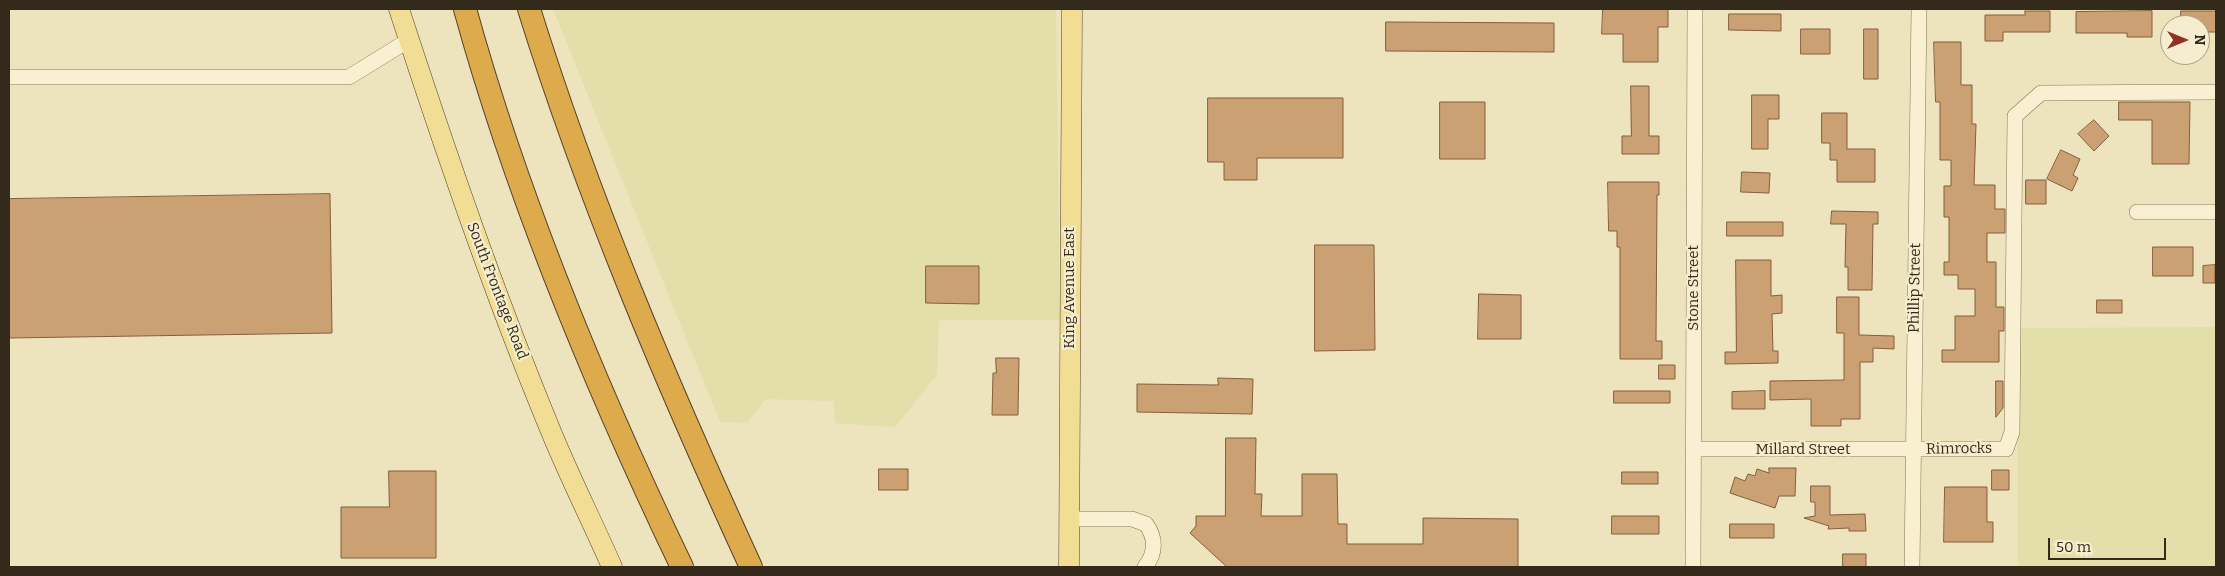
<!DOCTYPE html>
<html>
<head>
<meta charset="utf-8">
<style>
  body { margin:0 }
  #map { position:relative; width:2225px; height:576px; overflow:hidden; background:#ede3bd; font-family:Bitter,serif }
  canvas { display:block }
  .frame { position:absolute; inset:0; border:10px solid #342a1b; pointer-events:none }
  .north { position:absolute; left:2160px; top:15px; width:50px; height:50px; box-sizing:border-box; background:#f5edcd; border:1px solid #a89f86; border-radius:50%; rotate:90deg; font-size:14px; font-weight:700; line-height:20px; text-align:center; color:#342a1b }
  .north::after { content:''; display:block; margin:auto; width:18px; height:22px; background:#933027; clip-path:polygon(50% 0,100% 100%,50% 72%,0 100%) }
  .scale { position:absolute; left:2048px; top:538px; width:118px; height:22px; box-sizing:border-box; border:2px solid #342a1b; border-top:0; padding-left:6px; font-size:15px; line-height:18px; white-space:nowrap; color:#342a1b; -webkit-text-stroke:4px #f5edcd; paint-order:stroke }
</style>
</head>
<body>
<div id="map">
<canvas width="2225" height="576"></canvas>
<div class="frame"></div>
<div class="north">N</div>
<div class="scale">50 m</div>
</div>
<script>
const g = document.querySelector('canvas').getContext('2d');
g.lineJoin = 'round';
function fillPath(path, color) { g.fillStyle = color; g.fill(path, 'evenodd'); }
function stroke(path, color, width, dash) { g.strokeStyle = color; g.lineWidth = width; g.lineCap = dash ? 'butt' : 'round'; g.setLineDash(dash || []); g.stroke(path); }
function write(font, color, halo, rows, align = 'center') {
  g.font = font + ' Bitter,serif'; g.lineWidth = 4.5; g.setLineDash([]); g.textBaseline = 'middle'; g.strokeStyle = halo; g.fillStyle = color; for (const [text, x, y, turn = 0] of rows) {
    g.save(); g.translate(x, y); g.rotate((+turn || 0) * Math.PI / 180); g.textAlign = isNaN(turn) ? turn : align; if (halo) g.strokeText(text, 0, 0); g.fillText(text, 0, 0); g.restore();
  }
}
const farmland = new Path2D(`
  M 553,9 L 1056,9 L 1060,320 L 939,320 L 937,375 L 895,427 L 835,423 L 834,401 L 766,399 L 747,423 L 720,422 Z
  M 2216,327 L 2216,567 L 2018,567 L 2017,328 Z`);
const building = new Path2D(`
  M 1603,9 L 1668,9 L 1668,27 L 1658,27 L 1658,62 L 1623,62 L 1623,34 L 1602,34 Z
  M 2025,11 L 2050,11 L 2050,32 L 2003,32 L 2003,41 L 1985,41 L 1985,15 L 2025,15 Z
  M 2152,11 L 2152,37 L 2127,37 L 2127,33 L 2076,33 L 2076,12 Z
  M 2181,11 L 2216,11 L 2216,32 L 2200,32 L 2200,25 L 2181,25 Z
  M 1729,14 L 1781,14 L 1781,31 L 1729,30 Z
  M 1386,22 L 1554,23 L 1554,52 L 1386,51 Z
  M 1801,29 L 1830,29 L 1830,54 L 1801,54 Z
  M 1864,29 L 1878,29 L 1878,79 L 1864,79 Z
  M 1934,42 L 1961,42 L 1961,85 L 1972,85 L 1972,124 L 1976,124 L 1974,185 L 1995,185 L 1995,209 L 2005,209 L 2005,233 L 1987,233 L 1987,262 L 1996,262 L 1996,307 L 2004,307 L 2004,331 L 1999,331 L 1999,362 L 1942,362 L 1942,350 L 1955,350 L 1955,316 L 1975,316 L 1975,289 L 1958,289 L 1958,275 L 1944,275 L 1944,262 L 1949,262 L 1949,217 L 1944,217 L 1944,186 L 1951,186 L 1951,160 L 1940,160 L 1940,102 L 1936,102 Z
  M 1631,86 L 1649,86 L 1649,136 L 1659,136 L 1659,154 L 1622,154 L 1622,136 L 1631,136 Z
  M 1752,95 L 1779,95 L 1779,119 L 1768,119 L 1768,149 L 1752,149 Z
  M 1208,98 L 1343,98 L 1343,158 L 1257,158 L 1257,180 L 1224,180 L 1224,162 L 1208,162 Z
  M 1440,102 L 1485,102 L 1485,159 L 1440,159 Z
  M 2119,102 L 2190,102 L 2189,164 L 2152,164 L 2152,120 L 2119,120 Z
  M 1822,113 L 1847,113 L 1847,149 L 1875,149 L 1875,182 L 1837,182 L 1837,160 L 1830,160 L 1830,143 L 1822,143 Z
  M 2094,120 L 2109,136 L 2094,151 L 2078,134 Z
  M 2061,150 L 2080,159 L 2073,175 L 2078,178 L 2072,191 L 2047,179 Z
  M 1742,172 L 1770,173 L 1769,193 L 1741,192 Z
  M 2026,180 L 2046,180 L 2046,204 L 2026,204 Z
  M 1608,182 L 1659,182 L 1659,195 L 1657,195 L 1656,341 L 1662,341 L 1662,359 L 1620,359 L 1620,247 L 1617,247 L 1617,231 L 1609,231 Z
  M 330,194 L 332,333 L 9,338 L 9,199 Z
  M 1832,211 L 1878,212 L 1878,224 L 1873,224 L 1872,290 L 1848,290 L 1848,267 L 1845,267 L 1846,224 L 1831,224 Z
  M 1727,222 L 1783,222 L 1783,236 L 1727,236 Z
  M 1315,245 L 1374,245 L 1375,350 L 1315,351 Z
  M 2153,247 L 2193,247 L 2193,276 L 2153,276 Z
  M 1736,260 L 1771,260 L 1771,296 L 1782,295 L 1782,313 L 1772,314 L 1773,351 L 1778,351 L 1778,363 L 1725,364 L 1725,352 L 1736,352 Z
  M 2215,265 L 2215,283 L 2203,283 L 2203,266 Z
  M 926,266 L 979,266 L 979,304 L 926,303 Z
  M 1479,294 L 1521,295 L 1521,339 L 1478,339 Z
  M 1837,297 L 1859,297 L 1859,335 L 1894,336 L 1894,349 L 1873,348 L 1873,362 L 1860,362 L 1860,419 L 1841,419 L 1841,426 L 1811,426 L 1811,399 L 1770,400 L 1770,381 L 1844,380 L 1844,333 L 1837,333 Z
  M 2097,300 L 2122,300 L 2122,313 L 2097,313 Z
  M 996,358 L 1019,358 L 1018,415 L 992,415 L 993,373 L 996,373 Z
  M 1659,365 L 1675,365 L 1675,379 L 1659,379 Z
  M 1218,378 L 1253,379 L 1252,414 L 1137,412 L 1137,384 L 1218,385 Z
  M 1996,381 L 2003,381 L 2003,408 L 1996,417 Z
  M 1614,391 L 1670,391 L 1670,403 L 1614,403 Z
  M 1765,391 L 1765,409 L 1732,409 L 1732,392 Z
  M 1226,438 L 1256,438 L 1255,494 L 1262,494 L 1261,516 L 1302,516 L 1302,474 L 1337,474 L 1338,524 L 1347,524 L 1347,544 L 1423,544 L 1423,518 L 1518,519 L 1518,567 L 1227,567 L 1190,533 L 1196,526 L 1196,516 L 1225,516 Z
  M 1769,468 L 1796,468 L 1795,496 L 1779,496 L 1775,508 L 1730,493 L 1735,477 L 1745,481 L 1748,474 L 1755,476 L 1757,469 L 1769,473 Z
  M 879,469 L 908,469 L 908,490 L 879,490 Z
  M 1992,470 L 2009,470 L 2009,490 L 1992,490 Z
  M 389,471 L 436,471 L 436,558 L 341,558 L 341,507 L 389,507 Z
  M 1622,472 L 1658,472 L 1658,484 L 1622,484 Z
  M 1811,486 L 1830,486 L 1830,515 L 1865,514 L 1866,531 L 1849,531 L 1849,528 L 1828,529 L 1829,526 L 1804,518 L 1815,516 L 1815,502 L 1811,502 Z
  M 1945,487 L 1987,487 L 1987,522 L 1993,522 L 1993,542 L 1944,542 Z
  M 1612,516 L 1659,516 L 1659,534 L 1612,534 Z
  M 1730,524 L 1774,524 L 1774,538 L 1730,538 Z
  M 1843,554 L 1866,554 L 1866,567 L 1843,567 Z`);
const minor = new Path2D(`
  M 9,77 L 349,77 L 409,40
  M 2137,212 L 2216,212
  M 1694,449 L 2006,449 L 2012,432 L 2015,116 L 2041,93 L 2216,92
  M 1070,519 L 1132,519 L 1146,524 C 1156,538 1156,553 1145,567
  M 1693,567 L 1695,9
  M 1912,567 L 1919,9`);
const major = new Path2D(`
  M 399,9 C 445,150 493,291 550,429 C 569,476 592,521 612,567
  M 1069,567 L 1072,9`);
const highway = new Path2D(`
  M 465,9 C 518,201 596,388 682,567
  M 529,9 C 589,201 667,384 751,567`);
const streetNames = [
  ["King Avenue East",1070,288,-90],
  ["Stone Street",1694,288,-90],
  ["Phillip Street",1915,288,-89],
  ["South Frontage Road",497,291,69],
  ["Rimrocks",1959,449,-1],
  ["Millard Street",1803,450]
];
fillPath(farmland, '#e3dfab');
fillPath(building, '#cba073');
stroke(building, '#845f3d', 1);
stroke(minor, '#857357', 16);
stroke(major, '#52412b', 21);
stroke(highway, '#52412b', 24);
stroke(minor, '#f8f0d0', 15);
stroke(major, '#f2dd94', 20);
stroke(highway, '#deab4c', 22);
write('15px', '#342a1b', '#f5edcd', streetNames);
</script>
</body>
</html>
